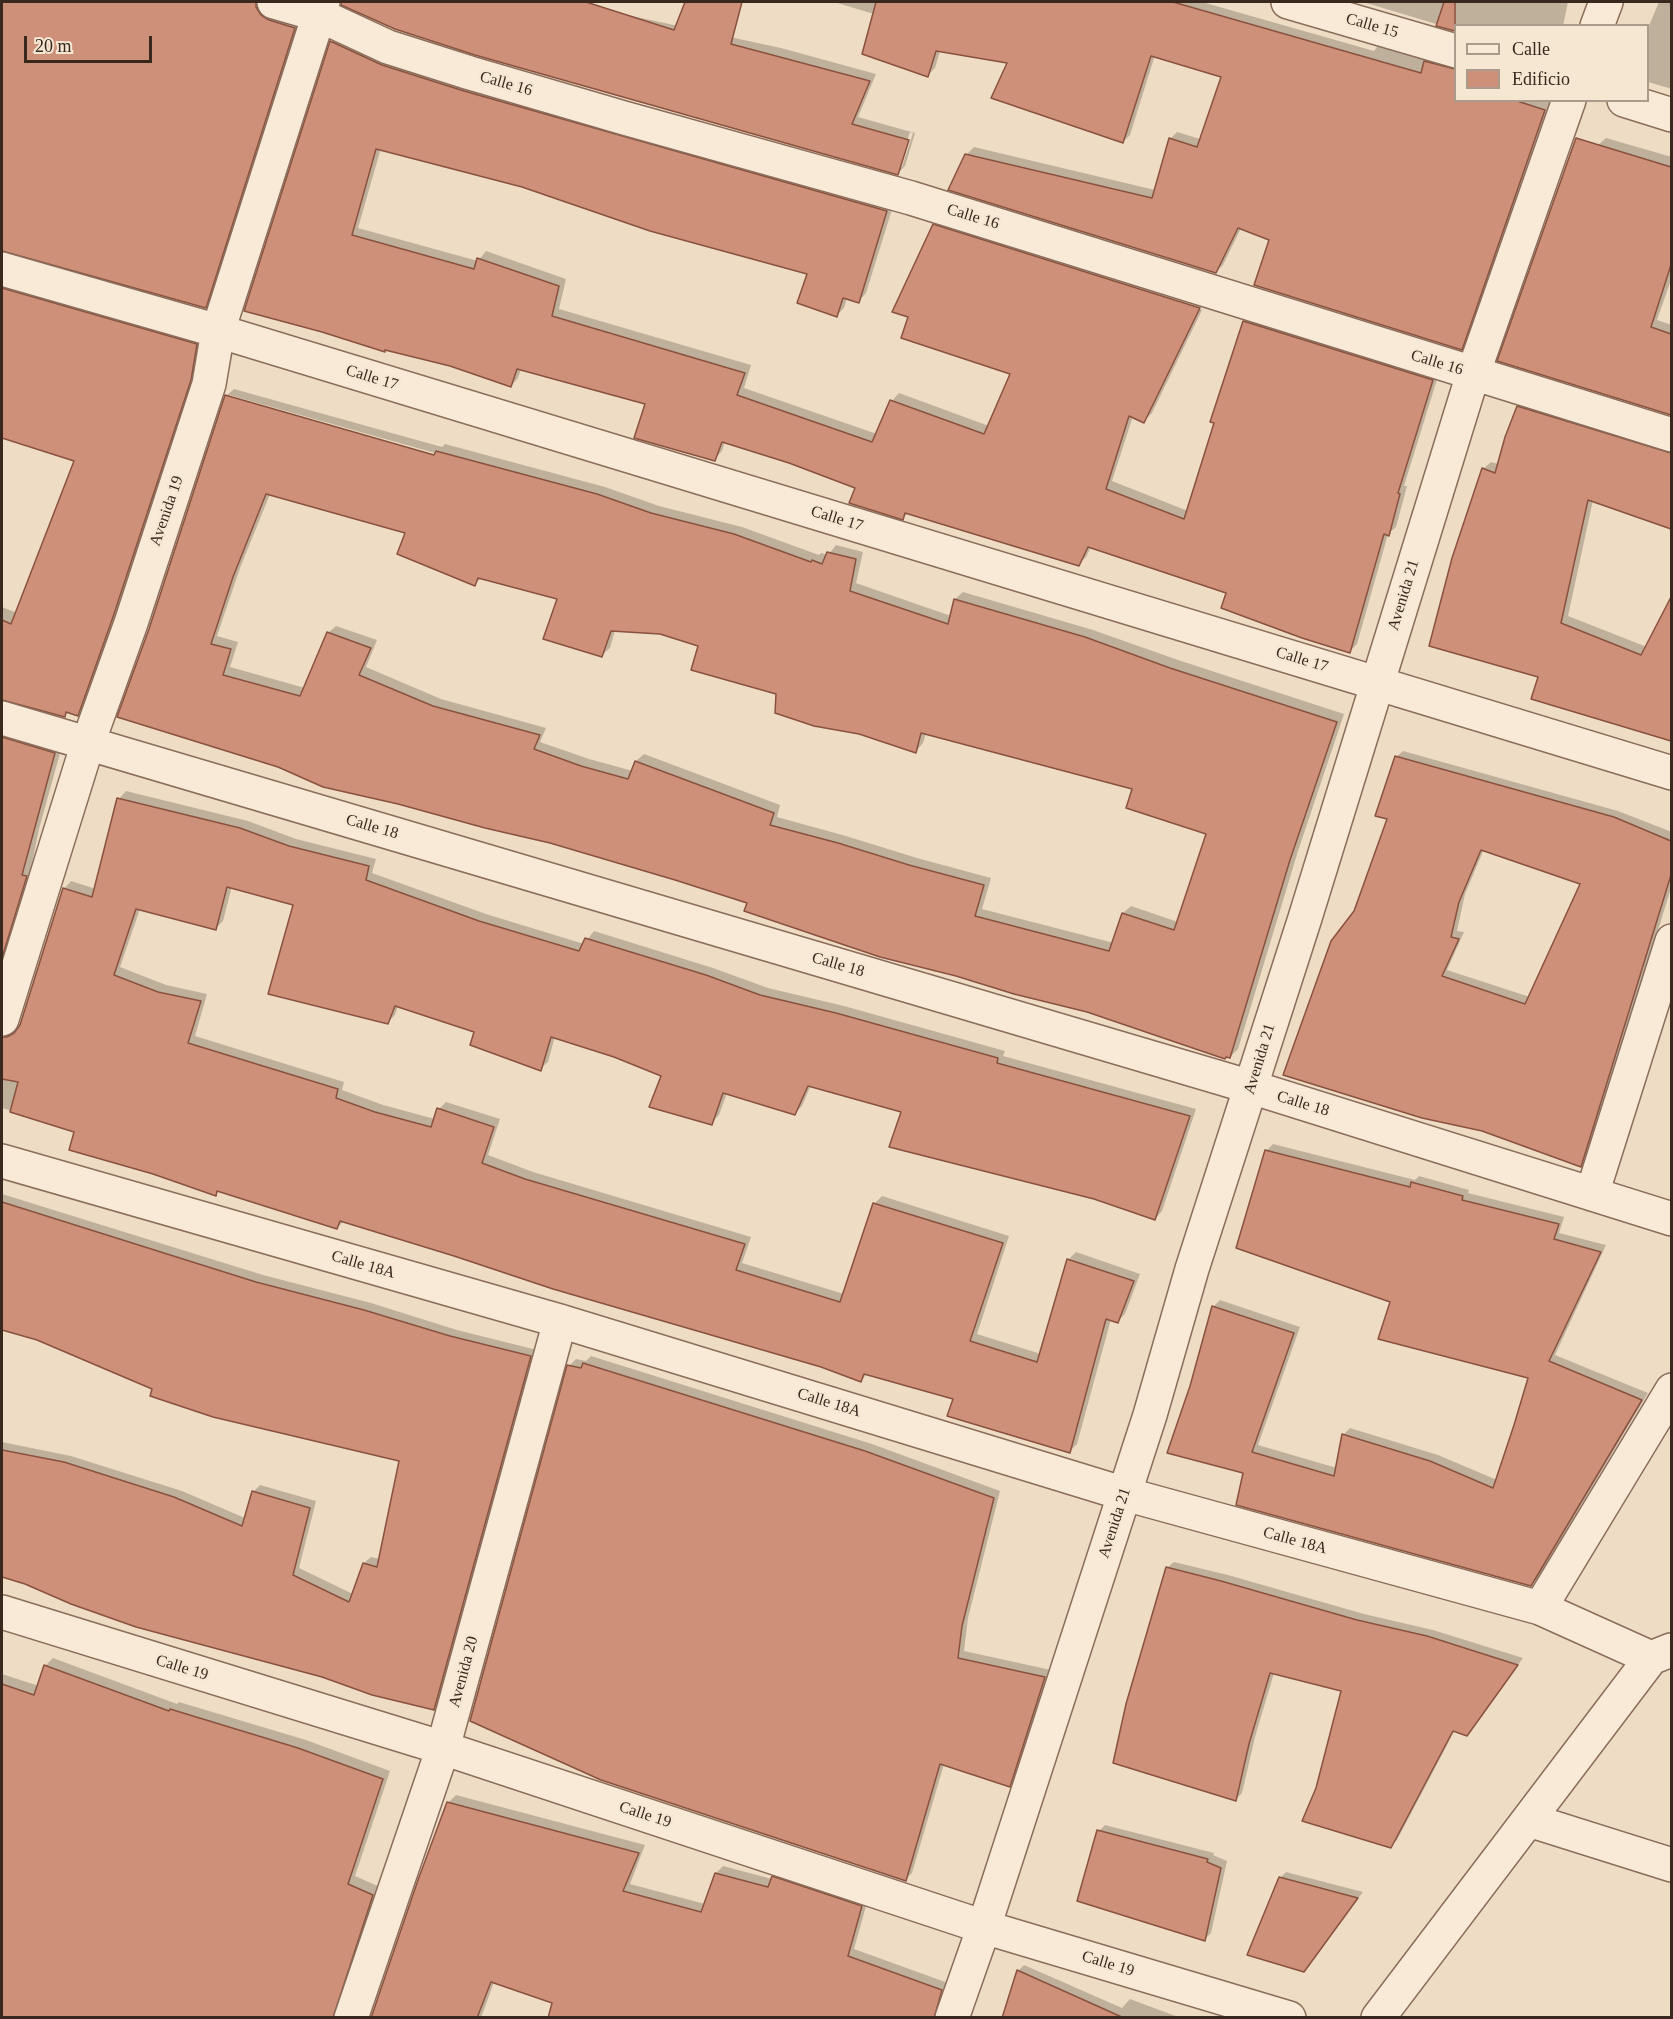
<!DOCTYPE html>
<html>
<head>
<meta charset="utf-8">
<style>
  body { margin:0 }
  #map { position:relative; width:1673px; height:2019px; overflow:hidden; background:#efdcc4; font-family:Georgia,serif }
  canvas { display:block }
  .frame { position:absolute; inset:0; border:3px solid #39281e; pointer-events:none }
  .legend { position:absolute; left:1454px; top:24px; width:195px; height:78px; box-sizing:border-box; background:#f6e7d3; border:2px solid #aa9b8b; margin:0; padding:8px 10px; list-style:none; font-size:18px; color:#39281e }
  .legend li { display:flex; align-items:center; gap:12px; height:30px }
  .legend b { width:30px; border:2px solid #aa9b8b }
  .scale { position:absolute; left:24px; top:36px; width:128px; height:27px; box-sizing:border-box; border:3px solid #39281e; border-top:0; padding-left:8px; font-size:18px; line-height:21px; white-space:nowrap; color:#39281e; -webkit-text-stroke:4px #f6e7d3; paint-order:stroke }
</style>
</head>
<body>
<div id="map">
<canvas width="1673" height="2019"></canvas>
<div class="frame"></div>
<ul class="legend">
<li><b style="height:8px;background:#f9ead7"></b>Calle</li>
<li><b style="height:16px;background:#ce9079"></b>Edificio</li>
</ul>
<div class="scale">20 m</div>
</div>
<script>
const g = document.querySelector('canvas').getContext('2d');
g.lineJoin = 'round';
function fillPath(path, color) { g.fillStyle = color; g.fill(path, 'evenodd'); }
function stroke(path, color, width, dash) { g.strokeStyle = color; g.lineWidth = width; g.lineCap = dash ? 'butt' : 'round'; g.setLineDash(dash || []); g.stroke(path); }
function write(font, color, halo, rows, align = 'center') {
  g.font = font + ' Georgia,serif'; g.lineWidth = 5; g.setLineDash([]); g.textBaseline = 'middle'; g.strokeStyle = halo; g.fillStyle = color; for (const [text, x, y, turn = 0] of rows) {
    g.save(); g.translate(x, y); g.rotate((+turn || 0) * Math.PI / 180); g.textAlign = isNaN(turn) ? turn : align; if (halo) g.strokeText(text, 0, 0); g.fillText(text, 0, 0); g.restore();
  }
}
const shadow = new Path2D(`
  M 2,2 L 264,2 L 301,21 L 212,299 L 205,306 L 2,238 Z
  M 343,2 L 591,2 L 590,7 L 781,48 L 876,74 L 858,117 L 915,133 L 905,166 L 898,173 L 343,4 ZM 910,132 L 913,133 L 902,167 L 899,167 Z
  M 834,2 L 1202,2 L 1374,51 L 1382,40 L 1456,62 L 1456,100 L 1544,100 L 1551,103 L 1468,341 L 1461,348 L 1270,239 L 1241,228 L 1223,265 L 1216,272 L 967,154 L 974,147 L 1155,190 L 1170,139 L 1177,132 L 1200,139 L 1223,76 L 1155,55 L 1130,135 L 1123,142 L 1010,62 L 940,51 L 935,68 L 928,75 L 874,14 Z
  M 1363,2 L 1568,2 L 1563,26 L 1456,26 L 1456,30 Z
  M 1659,2 L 1672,2 L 1672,89 L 1648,82 L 1648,28 Z
  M 339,34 L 894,203 L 866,293 L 859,301 L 847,298 L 844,308 L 837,315 L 809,273 L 522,186 L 381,148 L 358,228 L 478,261 L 486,251 L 566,279 L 559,309 L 751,365 L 744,388 L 877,434 L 892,401 L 899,393 L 989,426 L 1012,373 L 934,225 L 935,224 L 935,227 L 1202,310 L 1152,413 L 1144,421 L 1133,416 L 1112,481 L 1188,511 L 1244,322 L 1251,314 L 1439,373 L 1404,486 L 1407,486 L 1396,527 L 1388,534 L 1357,644 L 1350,651 L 1228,592 L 1091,547 L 1086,557 L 1079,564 L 909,512 L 903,518 L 857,487 L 790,462 L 725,442 L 722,451 L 714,459 L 646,402 L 521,369 L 518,378 L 511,386 L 450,364 L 246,310 L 332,42 Z
  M 1606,138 L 1672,157 L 1672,277 L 1657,320 L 1672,325 L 1672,414 L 1499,360 L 1598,145 Z
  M 941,218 L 1206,300 L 1203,307 L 935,224 Z
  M 52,294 L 203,337 L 198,371 L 120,608 L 85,707 L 77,714 L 69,712 L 65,715 L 7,698 L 2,698 L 2,607 L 17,613 L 76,460 L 2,436 L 2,299 L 43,309 L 45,301 Z
  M 234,389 L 442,447 L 445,444 L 605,487 L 659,506 L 742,527 L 819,555 L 821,553 L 828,555 L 836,545 L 863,552 L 856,583 L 951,616 L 955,599 L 963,592 L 1093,630 L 1178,660 L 1344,714 L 1298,851 L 1238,1049 L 1230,1057 L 749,903 L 551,841 L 398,803 L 150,629 L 226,396 ZM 229,395 L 442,455 L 441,458 L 229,398 ZM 270,494 L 407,532 L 475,584 L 482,577 L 559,598 L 602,655 L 610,648 L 615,630 L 660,633 L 700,645 L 778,693 L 916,751 L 923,743 L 926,733 L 1134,788 L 1208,833 L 1178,922 L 1131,906 L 1123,913 L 1114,943 L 982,909 L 991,878 L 917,858 L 846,836 L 777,817 L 780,805 L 644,754 L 636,761 L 633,771 L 589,759 L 540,742 L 546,728 L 441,699 L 366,667 L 377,640 L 336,626 L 328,633 L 305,688 L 230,667 L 238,642 L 217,636 L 240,568 Z
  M 1526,400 L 1672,445 L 1672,527 L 1593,500 L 1568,616 L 1647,647 L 1668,607 L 1672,592 L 1672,740 L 1533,698 L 1539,676 L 1483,469 L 1491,462 L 1499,464 L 1519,407 Z
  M 2,727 L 62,746 L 39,829 L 31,868 L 33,869 L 2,971 Z
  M 1403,751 L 1618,811 L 1672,832 L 1672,885 L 1587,1159 L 1580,1165 L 1355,912 L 1389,818 L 1396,757 ZM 1484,849 L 1583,884 L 1530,997 L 1447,970 L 1464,932 L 1457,931 L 1465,894 Z
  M 126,791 L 248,821 L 296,839 L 376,859 L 372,873 L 486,914 L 584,944 L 594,931 L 713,968 L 768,988 L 844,1006 L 1005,1051 L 1003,1056 L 1196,1109 L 1162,1211 L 1155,1219 L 903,1111 L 811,1085 L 802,1106 L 794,1114 L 727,1093 L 719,1115 L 711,1123 L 663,1075 L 615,1056 L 555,1036 L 548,1062 L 540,1069 L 475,1031 L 398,1006 L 395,1015 L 388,1022 L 295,904 L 232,886 L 223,921 L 215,929 L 140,909 L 120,967 L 166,985 L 207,994 L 195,1036 L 344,1082 L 342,1090 L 383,1105 L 435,1119 L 439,1109 L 446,1102 L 500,1119 L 488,1155 L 533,1172 L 751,1237 L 742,1263 L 844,1294 L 874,1204 L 882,1196 L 1009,1236 L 977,1334 L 1041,1354 L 1068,1260 L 1076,1252 L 1140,1274 L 1125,1314 L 1118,1321 L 1111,1319 L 1077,1444 L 1070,1451 L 955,1398 L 868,1373 L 860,1381 L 822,1366 L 344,1221 L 337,1228 L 219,1190 L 215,1194 L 76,1131 L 2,1108 L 2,1028 L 14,1031 L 20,1028 L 64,889 L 71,881 L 96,889 L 119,799 Z
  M 1273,1144 L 1415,1180 L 1419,1176 L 1469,1190 L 1468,1193 L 1564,1217 L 1559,1233 L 1606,1245 L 1555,1355 L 1648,1393 L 1538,1578 L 1531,1584 L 1245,1472 L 1191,1386 L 1213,1307 L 1220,1300 L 1300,1327 L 1258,1445 L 1337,1468 L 1344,1434 L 1350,1428 L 1438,1455 L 1497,1480 L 1530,1377 L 1392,1301 L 1266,1151 Z
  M 2,1194 L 263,1275 L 371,1303 L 457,1330 L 537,1350 L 440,1702 L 433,1708 L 2,1576 L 2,1442 L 71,1456 L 182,1491 L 245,1518 L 253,1492 L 260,1485 L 316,1501 L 299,1568 L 353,1594 L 364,1563 L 371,1557 L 380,1559 L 400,1459 L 154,1388 L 38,1339 L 2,1328 Z
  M 591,1356 L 872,1444 L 1000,1491 L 968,1618 L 964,1651 L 1051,1670 L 1016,1779 L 1009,1786 L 944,1764 L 912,1873 L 905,1880 L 569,1366 L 576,1359 L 586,1361 Z
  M 1174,1562 L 1228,1575 L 1364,1614 L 1433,1630 L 1523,1658 L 1473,1728 L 1467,1735 L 1455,1730 L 1397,1840 L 1390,1846 L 1317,1788 L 1343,1689 L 1274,1673 L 1255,1737 L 1242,1793 L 1236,1799 L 1167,1568 Z
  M 53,1658 L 177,1704 L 179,1702 L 306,1740 L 390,1771 L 355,1876 L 380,1887 L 342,2018 L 2,2018 L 2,1674 L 39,1686 L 46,1665 Z
  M 456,1795 L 645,1845 L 630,1884 L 705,1904 L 716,1873 L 723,1866 L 772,1879 L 780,1870 L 868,1899 L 854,1949 L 948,1983 L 938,2018 L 549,2018 L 554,2002 L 494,1982 L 481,2018 L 373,2018 L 448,1803 Z
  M 1105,1825 L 1214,1853 L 1213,1855 L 1227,1861 L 1211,1933 L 1204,1940 L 1099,1831 Z
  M 1286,1872 L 1363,1892 L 1303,1971 L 1280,1878 Z
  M 1024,1965 L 1122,2008 L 1130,1999 L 1181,2018 L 1004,2018 L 1018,1971 Z`);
const building = new Path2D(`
  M 2,2 L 256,2 L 256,7 L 261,15 L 269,20 L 295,28 L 206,308 L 2,251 Z
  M 341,2 L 586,2 L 674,30 L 685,2 L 742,2 L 731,44 L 870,81 L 852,124 L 909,140 L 898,175 L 475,55 L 395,29 L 341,5 Z
  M 876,2 L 1173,2 L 1421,73 L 1424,61 L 1455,69 L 1455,100 L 1514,100 L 1545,110 L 1462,350 L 1254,285 L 1269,240 L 1238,228 L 1216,273 L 948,190 L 965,154 L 1152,198 L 1169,138 L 1197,147 L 1221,77 L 1151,56 L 1123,143 L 991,98 L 1007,63 L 936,51 L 928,77 L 862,54 Z
  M 1444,2 L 1455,2 L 1455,31 L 1436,26 Z
  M 330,41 L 382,65 L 464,91 L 887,211 L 859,303 L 843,298 L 837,317 L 797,303 L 807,274 L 650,231 L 522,187 L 376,149 L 352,235 L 474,269 L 477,258 L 559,286 L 552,316 L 745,373 L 737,395 L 872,442 L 890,400 L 984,434 L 1010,374 L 901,338 L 908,317 L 892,312 L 933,224 L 1200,308 L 1144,423 L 1129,416 L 1106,489 L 1184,519 L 1214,423 L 1210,422 L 1243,321 L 1433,380 L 1398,493 L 1400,494 L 1389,536 L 1384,534 L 1350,653 L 1302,638 L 1221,608 L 1226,593 L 1088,547 L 1079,566 L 905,513 L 903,520 L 849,503 L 855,488 L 789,463 L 722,442 L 715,461 L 634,438 L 645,404 L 517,369 L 511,387 L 450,366 L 385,350 L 385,352 L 322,332 L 244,311 Z
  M 1576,138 L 1671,167 L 1671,265 L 1651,327 L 1671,334 L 1671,415 L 1497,361 Z
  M 2,288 L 197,344 L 191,380 L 113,617 L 78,716 L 66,712 L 65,717 L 2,700 L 2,620 L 11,624 L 74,461 L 2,438 Z
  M 225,395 L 434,455 L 436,451 L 597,494 L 651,513 L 734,534 L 811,562 L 812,560 L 822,564 L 827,552 L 856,559 L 850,591 L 948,624 L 954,599 L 1085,637 L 1170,668 L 1337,722 L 1290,860 L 1230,1058 L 1226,1057 L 1225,1059 L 1087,1012 L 1014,994 L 956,976 L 880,957 L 744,911 L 747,903 L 675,880 L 550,843 L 485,828 L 398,804 L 323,787 L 278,767 L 117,717 L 149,629 ZM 266,494 L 405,533 L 397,554 L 475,586 L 478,578 L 557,599 L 543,639 L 602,657 L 611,631 L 660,634 L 698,646 L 691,670 L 776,694 L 775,713 L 814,726 L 859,734 L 916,753 L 921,733 L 1132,789 L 1126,808 L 1206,834 L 1174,930 L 1122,913 L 1109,951 L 975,916 L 984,885 L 909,865 L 838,843 L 770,825 L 774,813 L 635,761 L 628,779 L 581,766 L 534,749 L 540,735 L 433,706 L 359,675 L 371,648 L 327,632 L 300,696 L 223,675 L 231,649 L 211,644 L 233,577 Z
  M 1517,406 L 1671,453 L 1671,529 L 1588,500 L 1561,623 L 1641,655 L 1671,597 L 1671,741 L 1531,699 L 1538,677 L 1429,646 L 1452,558 L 1482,468 L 1495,473 L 1505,437 Z
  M 2,737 L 55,753 L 22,875 L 27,876 L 2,958 Z
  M 1395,756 L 1614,817 L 1671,841 L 1671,875 L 1581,1167 L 1482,1131 L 1422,1118 L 1283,1075 L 1331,941 L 1354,911 L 1387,819 L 1375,816 ZM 1481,850 L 1580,884 L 1525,1004 L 1442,976 L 1459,939 L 1451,937 L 1459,902 Z
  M 117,798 L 240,828 L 289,846 L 369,866 L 366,880 L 479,921 L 579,951 L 585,938 L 706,975 L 760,995 L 836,1013 L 998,1058 L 997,1063 L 1190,1116 L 1155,1220 L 1094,1199 L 889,1147 L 901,1112 L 808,1086 L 795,1115 L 723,1093 L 712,1125 L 649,1107 L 661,1076 L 614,1057 L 551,1037 L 541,1071 L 470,1045 L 474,1032 L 395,1006 L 388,1024 L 268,994 L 293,905 L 227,887 L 216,930 L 136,909 L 114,975 L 158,992 L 201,1001 L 188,1043 L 338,1089 L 336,1098 L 375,1112 L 431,1127 L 437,1108 L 494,1127 L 482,1163 L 525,1179 L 745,1244 L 736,1270 L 840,1302 L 873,1203 L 1003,1243 L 970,1341 L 1037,1362 L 1067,1259 L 1134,1281 L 1118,1323 L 1106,1319 L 1070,1453 L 947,1416 L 953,1399 L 864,1374 L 861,1382 L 821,1367 L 553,1289 L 454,1256 L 340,1221 L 337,1229 L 217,1191 L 216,1196 L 153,1174 L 69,1150 L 74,1132 L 10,1112 L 18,1082 L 2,1079 L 2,1037 L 7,1037 L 14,1033 L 20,1025 L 63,888 L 92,897 Z
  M 1265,1150 L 1410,1187 L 1411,1182 L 1463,1196 L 1462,1200 L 1559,1224 L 1554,1239 L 1601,1252 L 1549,1361 L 1642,1400 L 1531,1586 L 1236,1505 L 1243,1473 L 1167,1453 L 1190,1386 L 1212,1306 L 1294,1333 L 1252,1452 L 1334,1476 L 1342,1434 L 1430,1461 L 1493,1488 L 1514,1425 L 1528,1378 L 1378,1339 L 1390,1302 L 1236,1248 Z
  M 2,1202 L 256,1282 L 364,1310 L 450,1336 L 531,1356 L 434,1710 L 372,1695 L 322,1677 L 136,1627 L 71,1604 L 25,1584 L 2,1577 L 2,1450 L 64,1462 L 174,1497 L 242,1526 L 252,1491 L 310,1508 L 293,1575 L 349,1602 L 363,1563 L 377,1567 L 399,1461 L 213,1417 L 150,1396 L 152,1389 L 37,1340 L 2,1330 Z
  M 583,1363 L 865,1451 L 994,1498 L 962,1626 L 958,1658 L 1045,1677 L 1010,1787 L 940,1764 L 906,1881 L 601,1780 L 470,1721 L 567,1365 L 581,1368 Z
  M 1166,1567 L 1221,1581 L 1357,1620 L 1427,1636 L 1518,1665 L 1467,1736 L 1453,1731 L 1391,1848 L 1302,1821 L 1316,1788 L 1341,1691 L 1270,1673 L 1249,1744 L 1236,1801 L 1113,1763 L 1126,1704 Z
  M 44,1665 L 169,1711 L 170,1709 L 298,1748 L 383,1779 L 348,1884 L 373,1895 L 333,2018 L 2,2018 L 2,1684 L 34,1695 Z
  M 447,1802 L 639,1853 L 623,1891 L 701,1912 L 715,1873 L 768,1887 L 772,1876 L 862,1906 L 848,1956 L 942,1990 L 934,2018 L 548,2018 L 552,2003 L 491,1982 L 477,2018 L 371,2018 L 418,1880 Z
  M 1097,1830 L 1208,1859 L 1207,1862 L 1221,1868 L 1205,1941 L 1077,1901 Z
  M 1279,1877 L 1358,1898 L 1304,1972 L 1247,1955 Z
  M 1017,1970 L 1124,2018 L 1002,2018 Z`);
const minor = new Path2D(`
  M 274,2 L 319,15 L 388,47 L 470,73 L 624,118 L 911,198 L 1672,435
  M 1597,26 L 1606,2
  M 2,269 L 218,331 L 1672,773
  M 2,718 L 1251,1087 L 1672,1219
  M 2,1019 L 88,743 L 131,623 L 209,384 L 218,331 L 323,2
  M 2,1161 L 560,1321 L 1125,1494 L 1540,1608 L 1651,1658
  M 1592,1194 L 1672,941
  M 1540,1608 L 1672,1390
  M 2,1612 L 443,1748 L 984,1927 L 1289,2018
  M 1529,1820 L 1672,1865
  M 351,2018 L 443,1748 L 560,1321
  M 952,2018 L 984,1927 L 1150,1415 L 1192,1269 L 1305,918 L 1473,374 L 1569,100
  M 1378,2018 L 1651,1658 L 1671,1650`);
const tertiary = new Path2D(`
  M 1288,2 L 1456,51
  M 1624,100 L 1672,115`);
const streetNames = [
  ["Calle 15",1372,26,16],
  ["Calle 16",506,84,16],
  ["Calle 16",973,217,17],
  ["Calle 16",1437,363,17],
  ["Calle 17",372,378,17],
  ["Avenida 19",167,511,-71],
  ["Calle 17",837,519,17],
  ["Avenida 21",1404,595,-73],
  ["Calle 17",1302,660,17],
  ["Calle 18",372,827,16],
  ["Calle 18",838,965,16],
  ["Avenida 21",1260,1059,-73],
  ["Calle 18",1303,1104,17],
  ["Calle 18A",363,1265,16],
  ["Calle 18A",829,1403,17],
  ["Avenida 21",1115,1523,-72],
  ["Calle 18A",1295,1541,15],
  ["Calle 19",182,1668,17],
  ["Avenida 20",464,1672,-75],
  ["Calle 19",645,1815,18],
  ["Calle 19",1108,1964,17]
];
fillPath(shadow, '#0003');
fillPath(building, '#ce9079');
stroke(building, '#89523f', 1.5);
stroke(minor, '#8a6d5a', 36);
stroke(tertiary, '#8a6d5a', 36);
stroke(minor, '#f9ead7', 33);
stroke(tertiary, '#f9ead7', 33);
write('16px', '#39281e', '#f6e7d3', streetNames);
</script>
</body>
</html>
